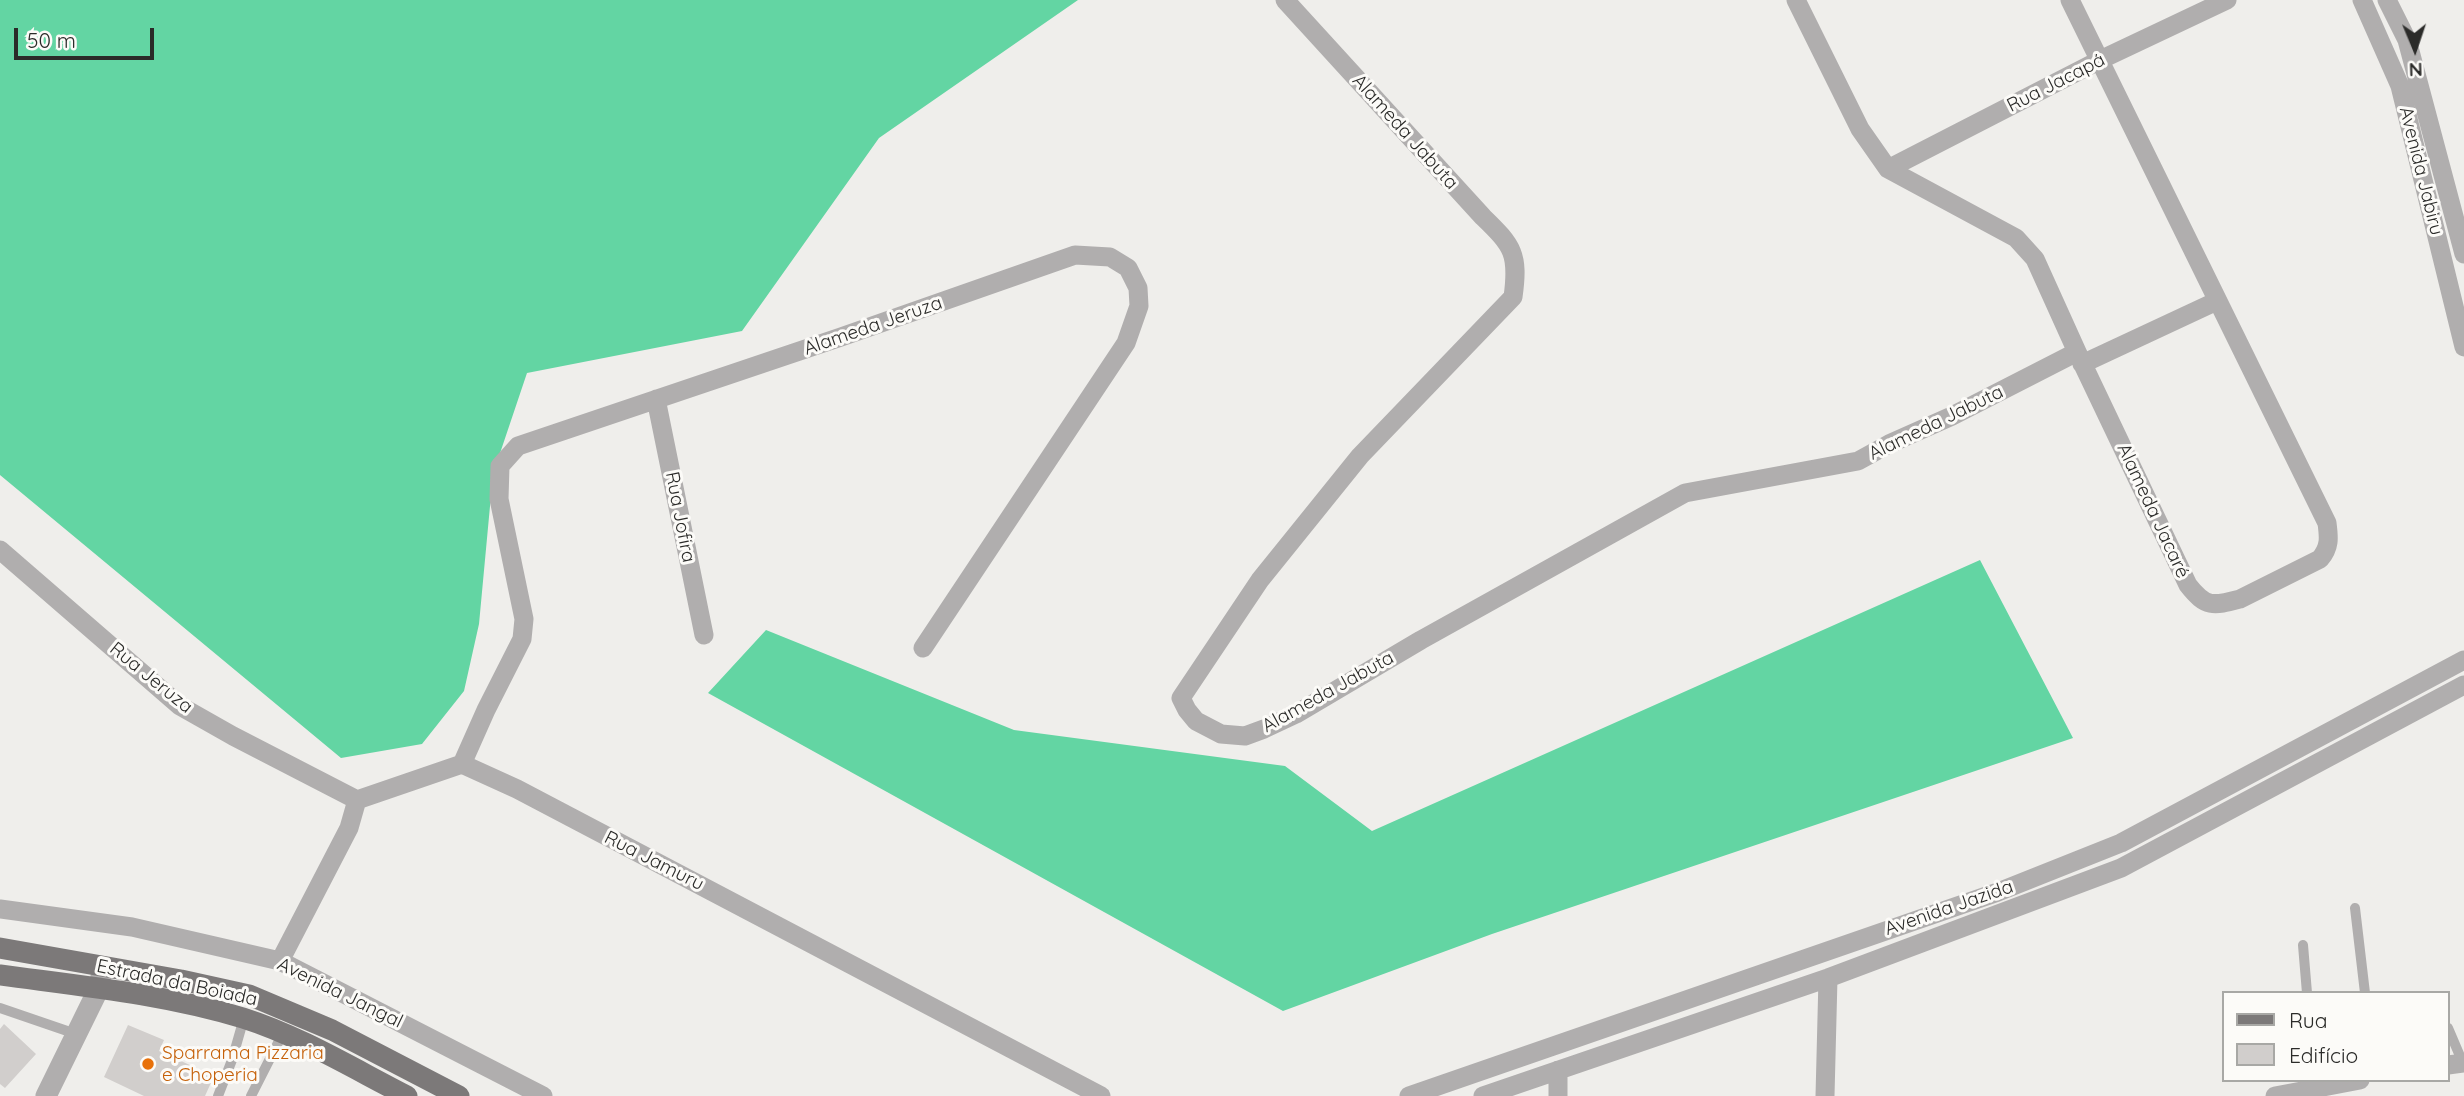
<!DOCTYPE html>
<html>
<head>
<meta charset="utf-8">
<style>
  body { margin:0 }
  #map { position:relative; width:2464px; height:1096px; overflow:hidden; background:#efeeeb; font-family:Quicksand,sans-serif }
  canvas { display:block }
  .legend { position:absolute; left:2222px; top:991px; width:228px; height:91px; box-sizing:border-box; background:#fcfbf8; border:2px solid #a8a8a5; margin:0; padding:9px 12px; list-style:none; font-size:21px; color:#2b2b29 }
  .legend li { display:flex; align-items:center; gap:14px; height:35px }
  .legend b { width:35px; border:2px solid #a8a8a5 }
  .north { position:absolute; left:2380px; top:14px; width:70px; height:70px; -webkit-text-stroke:5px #fcfbf8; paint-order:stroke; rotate:178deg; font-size:19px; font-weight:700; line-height:28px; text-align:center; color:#2b2b29 }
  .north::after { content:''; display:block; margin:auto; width:24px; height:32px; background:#2b2b29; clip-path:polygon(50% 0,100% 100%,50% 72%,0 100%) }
  .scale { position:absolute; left:14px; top:28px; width:140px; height:32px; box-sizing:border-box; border:4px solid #2b2b29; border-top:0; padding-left:9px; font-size:21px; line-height:24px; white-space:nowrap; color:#2b2b29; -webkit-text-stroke:5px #fcfbf8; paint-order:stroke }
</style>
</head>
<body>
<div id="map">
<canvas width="2464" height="1096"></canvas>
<ul class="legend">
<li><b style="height:9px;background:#7c7979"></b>Rua</li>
<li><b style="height:19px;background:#d1cecc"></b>Edifício</li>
</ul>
<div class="north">N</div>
<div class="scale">50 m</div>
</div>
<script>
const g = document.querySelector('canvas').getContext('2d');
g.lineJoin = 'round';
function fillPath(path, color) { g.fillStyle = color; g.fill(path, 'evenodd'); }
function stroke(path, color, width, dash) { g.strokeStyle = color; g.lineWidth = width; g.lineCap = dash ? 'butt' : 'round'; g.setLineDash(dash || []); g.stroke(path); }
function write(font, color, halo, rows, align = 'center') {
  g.font = font + ' Quicksand,sans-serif'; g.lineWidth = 6; g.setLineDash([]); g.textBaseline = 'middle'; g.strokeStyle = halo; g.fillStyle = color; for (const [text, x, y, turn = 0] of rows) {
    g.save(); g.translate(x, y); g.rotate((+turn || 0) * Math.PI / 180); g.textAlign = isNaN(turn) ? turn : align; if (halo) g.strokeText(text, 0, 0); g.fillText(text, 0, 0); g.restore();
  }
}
const forest = new Path2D(`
  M 0,0 L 1078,0 L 879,138 L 742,331 L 527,373 L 493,474 L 479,624 L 464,691 L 422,744 L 341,758 L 0,475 Z
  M 1980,560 L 2073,738 L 1492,934 L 1283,1011 L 708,693 L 766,630 L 1014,730 L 1285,766 L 1372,831 Z`);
const building = new Path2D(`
  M 4,1024 L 36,1054 L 5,1088 L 0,1084 L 0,1029 Z
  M 128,1025 L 164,1040 L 159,1051 L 214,1076 L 205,1096 L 144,1096 L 104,1077 Z`);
const service = new Path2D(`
  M 2355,908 L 2365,993
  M 2303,945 L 2307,993
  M 0,1008 L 76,1034
  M 2448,1028 L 2463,1063
  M 218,1096 L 232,1060 L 244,1018
  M 251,1096 L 283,1033`);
const minor = new Path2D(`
  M 1285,0 L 1483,217 C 1513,246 1519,254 1513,297 L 1360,456 L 1260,580 L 1181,698 L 1187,710 L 1196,721 L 1221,734 L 1245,736 L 1264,729 L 1296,714 L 1421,640 L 1685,493 L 1858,461 L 1889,444 L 1952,416 L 2077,352
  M 1796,0 L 1860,129 L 1888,169 L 2016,238 L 2035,259 L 2077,352 L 2188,585 C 2206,608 2213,606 2240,599 L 2320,559 C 2330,547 2329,538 2327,523 L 2070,0
  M 2362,0 L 2400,86 L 2464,347
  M 2387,0 L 2407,40 L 2464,254
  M 1888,169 L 2100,60 L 2227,0
  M 2082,364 L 2217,301
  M 656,399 L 704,635
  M 0,550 L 180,706 L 233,736 L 357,800
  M 462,764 L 486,710 L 522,639 L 524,619 L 499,499 L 500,466 L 518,446 L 841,337 L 1075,255 L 1110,257 L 1128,268 L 1138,288 L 1139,306 L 1126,343 L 923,648
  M 357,800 L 462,764 L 517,789 L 1101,1096
  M 0,909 L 132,927 L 280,961 L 543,1096
  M 280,961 L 349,828 L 357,800
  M 2448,1065 L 2464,1063
  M 1558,1070 L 1558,1096
  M 1409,1096 L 1998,892 L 2121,843 L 2464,660
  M 1483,1096 L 1828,978 L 2121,868 L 2464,685
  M 1825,1096 L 1828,978
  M 2275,1096 L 2360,1080`);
const tertiary = new Path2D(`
  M 46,1096 L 99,988 L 102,971`);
const primary = new Path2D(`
  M 0,948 L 181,980 L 249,995 L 332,1030 L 459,1096
  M 0,975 C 81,986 164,994 243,1018 C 300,1036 354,1069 407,1096`);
const markers = [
  [148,1064,7,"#e8710a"]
];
const streetNames = [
  ["Rua Jacapá",2056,83,-27],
  ["Alameda Jabuta",1405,132,48],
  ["Avenida Jabiru",2421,171,76],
  ["Alameda Jeruza",873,326,-19],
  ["Alameda Jabuta",1936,423,-26],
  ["Alameda Jacaré",2153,511,65],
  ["Rua Jofira",680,517,79],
  ["Rua Jeruza",151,678,39],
  ["Alameda Jabuta",1328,692,-29],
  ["Rua Jamuru",654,861,27],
  ["Avenida Jazida",1949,908,-19],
  ["Estrada da Boiada",177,983,12],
  ["Avenida Jangal",340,993,26]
];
const foodNames = [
  ["Sparrama Pizzaria",162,1053],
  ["e Choperia",162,1075]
];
fillPath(forest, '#63d5a3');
fillPath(building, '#d1cecc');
stroke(service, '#b0aeae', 10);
stroke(minor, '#b0aeae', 19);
stroke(tertiary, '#b0aeae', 21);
stroke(primary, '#7c7979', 21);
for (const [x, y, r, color] of markers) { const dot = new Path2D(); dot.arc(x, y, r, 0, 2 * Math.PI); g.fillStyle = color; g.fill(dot); stroke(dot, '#fcfbf8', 2.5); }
write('19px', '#2b2b29', '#fcfbf8', streetNames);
write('19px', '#c56008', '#fcfbf8', foodNames, 'left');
</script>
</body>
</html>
